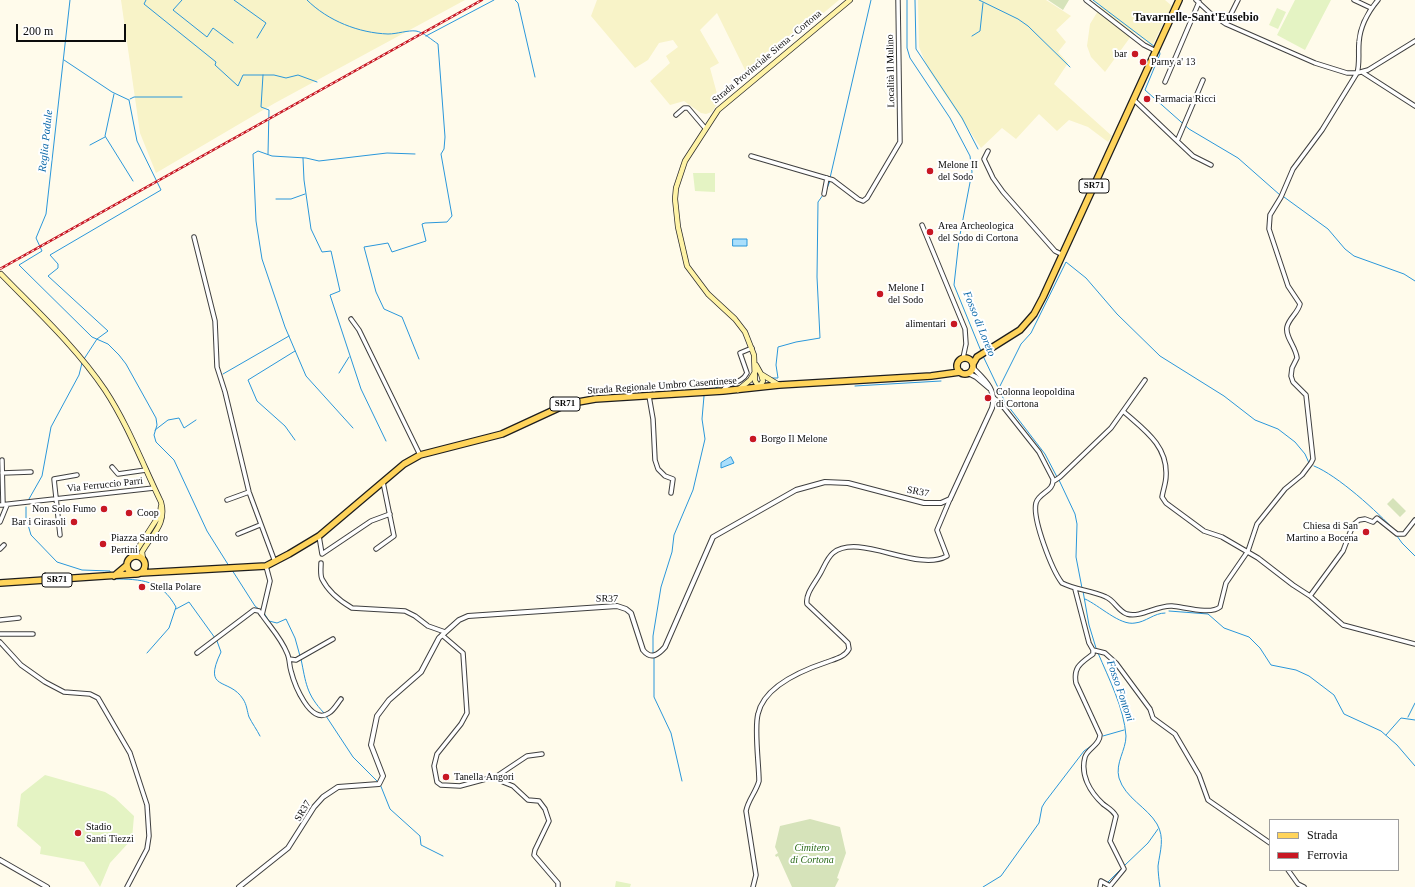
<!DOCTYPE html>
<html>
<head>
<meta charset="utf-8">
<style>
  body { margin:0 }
  #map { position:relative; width:1415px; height:887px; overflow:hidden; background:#fffbeb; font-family:"Times New Roman",serif }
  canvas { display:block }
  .legend { position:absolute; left:1269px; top:819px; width:130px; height:52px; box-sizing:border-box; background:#fff; border:1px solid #9e9e9e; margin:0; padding:5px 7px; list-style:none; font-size:12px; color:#0c0c0c }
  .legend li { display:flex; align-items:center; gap:8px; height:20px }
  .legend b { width:20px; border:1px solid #9e9e9e }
  .scale { position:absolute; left:16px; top:24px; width:110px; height:18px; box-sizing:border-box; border:2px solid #0c0c0c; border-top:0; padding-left:5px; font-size:12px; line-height:14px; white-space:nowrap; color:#0c0c0c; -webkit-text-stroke:3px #fff; paint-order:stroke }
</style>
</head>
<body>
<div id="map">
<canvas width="1415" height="887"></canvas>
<ul class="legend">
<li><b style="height:5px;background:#ffd45b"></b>Strada</li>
<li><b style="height:5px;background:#c81723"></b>Ferrovia</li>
</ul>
<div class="scale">200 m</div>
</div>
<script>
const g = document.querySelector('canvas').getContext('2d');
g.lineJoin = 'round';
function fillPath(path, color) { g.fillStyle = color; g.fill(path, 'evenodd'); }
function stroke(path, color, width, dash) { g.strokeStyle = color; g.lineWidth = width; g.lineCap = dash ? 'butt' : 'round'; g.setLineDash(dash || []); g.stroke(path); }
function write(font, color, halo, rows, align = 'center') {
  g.font = font + ' "Times New Roman",serif'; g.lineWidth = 4; g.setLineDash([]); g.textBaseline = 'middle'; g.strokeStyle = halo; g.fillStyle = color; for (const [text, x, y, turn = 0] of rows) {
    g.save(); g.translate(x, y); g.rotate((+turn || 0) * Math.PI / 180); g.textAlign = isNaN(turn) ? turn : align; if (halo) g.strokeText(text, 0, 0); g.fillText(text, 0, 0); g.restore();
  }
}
const farmland = new Path2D(`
  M 121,0 L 465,0 L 275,103 L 156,173 L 140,133 Z
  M 597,0 L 839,0 L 748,76 L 717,13 L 700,30 L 719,63 L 710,68 L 719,101 L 712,112 L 706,114 L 701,113 L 684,101 L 670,105 L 650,81 L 670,63 L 666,56 L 678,47 L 673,40 L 659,43 L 648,60 L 635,68 L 591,16 Z
  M 918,0 L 1046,0 L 1071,16 L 1056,30 L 1066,42 L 1058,52 L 1068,63 L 1054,84 L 1112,136 L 1108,142 L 1088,127 L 1069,120 L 1057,131 L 1039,114 L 1016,139 L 1002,128 L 981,148 L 928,69 L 919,47 Z
  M 1093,0 L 1165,0 L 1172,6 L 1152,46 L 1134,32 L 1105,72 L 1091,57 L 1087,46 L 1090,24 L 1101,6 Z`);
const cemetery = new Path2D(`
  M 1048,0 L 1069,0 L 1063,10 Z
  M 1393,498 L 1406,511 L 1400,517 L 1387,504 Z
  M 810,819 L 840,827 L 846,853 L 837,878 L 839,879 L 835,887 L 792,887 L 778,856 L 776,857 L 775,855 L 778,853 L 775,847 L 780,826 Z`);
const pitch = new Path2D(`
  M 1295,0 L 1331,0 L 1305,50 L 1277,35 Z
  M 1277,8 L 1286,12 L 1278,29 L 1269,25 Z
  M 693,173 L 715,173 L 715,192 L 695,191 Z
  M 45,775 L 105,792 L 115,798 L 134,816 L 132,839 L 110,863 L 100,887 L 84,862 L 40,854 L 41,847 L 17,826 L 21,794 Z
  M 616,881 L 631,884 L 630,887 L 615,887 Z`);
const water = new Path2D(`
  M 733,239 L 747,239 L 747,246 L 733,246 Z
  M 731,457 L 734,463 L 721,468 L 721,463 Z`);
const stream = new Path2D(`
  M 70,0 L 46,214 L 36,238 L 42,251 L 19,265 L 92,337 L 108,344 L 119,355 L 126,364 L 156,418 L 157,425 L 154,435 L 156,442 L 174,460 L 207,531 L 229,566
  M 146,0 L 144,4 L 216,62 L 215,65 L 238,86 L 243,75 L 274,75 L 286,78 L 298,75 L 317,82
  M 182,0 L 173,10 L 207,37 L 213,28 L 233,43
  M 234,0 L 266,23 L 257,38
  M 307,0 C 328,21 359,33 388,34 C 397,34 408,30 416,31 C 423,32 432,40 438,44 L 445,137 L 444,149 L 441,154 L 452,216 L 447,222 L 425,223 L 422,224 L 426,241 L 392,252 L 388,243 L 364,247 L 376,292 L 384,309 L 402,317 L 419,359
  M 515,0 L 518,3 L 535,77
  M 907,0 L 907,48 L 910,58 L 950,118 L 970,156 L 972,172 L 959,240 L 954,285 L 981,351
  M 915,0 L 916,49 L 962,118 L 978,149
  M 979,0 L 1018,19 L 1028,26 L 1070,67
  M 1093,0 L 1155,47
  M 426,36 L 494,0
  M 972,36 L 980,31 L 983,3
  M 1159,50 L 1160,54 L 1145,90 L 1189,129 L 1238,158 L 1280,195
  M 64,60 L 112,92 L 129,100 L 137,141 L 161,190 L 50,255 L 58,264 L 58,268 L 48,276 L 108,331 L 97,339 L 84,359
  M 263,75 L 261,107 L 269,110 L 268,154
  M 114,94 L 105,136 L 133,181
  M 130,99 L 134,97 L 182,97
  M 90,145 L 105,137
  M 303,158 L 304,180 L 311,229 L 322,252 L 331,251 L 340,291 L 330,295 L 361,389 L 386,441
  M 830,178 L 871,0
  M 826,191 L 830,181
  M 1284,197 L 1328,229 L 1345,249 L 1354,256 L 1404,274 L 1415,281
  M 276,199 L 291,199 L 305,194
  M 983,356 L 1005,402 L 1045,454 L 1057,477
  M 339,373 L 349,357
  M 223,374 L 289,336
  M 772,378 L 778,378 L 776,365 L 778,347 L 796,342 L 820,338 L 817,277 L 818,202 L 823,195
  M 855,386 L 941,381
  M 714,389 L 729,380 L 737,380
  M 998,390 L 1021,344 L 1031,333 L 1066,262 L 1086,278 L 1117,314 L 1160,356 L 1224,396 L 1255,420 L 1278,429 L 1295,442 L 1305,454 L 1309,463
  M 353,428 L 306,376 L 285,327 L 262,259 L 256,221 L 253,154 L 258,151 L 272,156 L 306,158 L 319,161 L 387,153 L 415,154
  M 155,430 L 168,420 L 179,418 L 184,428 L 196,420
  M 295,440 L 285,426 L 257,401 L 248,380 L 295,351
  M 1314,466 C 1337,475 1378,512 1395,531
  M 1059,480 L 1075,514 L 1077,524 L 1076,557 L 1082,588
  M 29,499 L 42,476 L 51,427 L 79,375 L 82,363
  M 26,507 L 26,518 L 31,535 L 57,562 L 82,570 L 110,571 L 111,574
  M 1397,536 L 1402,543 L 1415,556
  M 232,570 L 255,606 L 260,610
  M 113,579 C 142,579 161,580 176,607 L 169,628 L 147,653
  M 1083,591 L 1089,625 L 1096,648
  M 1085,599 C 1099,605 1120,626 1135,623 C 1146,622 1154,613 1165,613
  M 176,609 L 189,602 L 215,638
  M 1169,611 L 1208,614 L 1224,628 L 1249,637 L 1260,648 L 1271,665 L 1296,670 L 1309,676 L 1334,695 L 1344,714 L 1381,731 L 1397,745 L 1415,766
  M 264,613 L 269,621 L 277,623 L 286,619 L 295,638 L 300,656
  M 217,641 L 221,652 C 202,692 229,677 243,699 C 247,705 247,711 249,717 C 252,723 257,730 260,736
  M 1098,653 C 1109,679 1124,708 1126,736 C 1126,750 1115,763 1119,778 C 1125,798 1147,807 1157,824 C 1165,838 1160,851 1158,866 C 1158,872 1159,880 1160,887
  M 653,654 L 653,636 L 661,587 L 672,552 L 674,535 L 693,490 L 705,439 L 702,419 L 704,396
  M 654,657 L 654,697 L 671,733 L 682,781
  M 301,659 C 306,683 306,694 324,713
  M 326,716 L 353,757 L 378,782
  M 1408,717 L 1415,703
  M 1386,735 L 1401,718 L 1415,720
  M 1103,736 L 1124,730
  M 380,784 L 390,809 L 420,836 L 421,845 L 443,856
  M 1124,866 L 1148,843 L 1158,829
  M 1107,883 L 1122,868
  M 983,887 L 1001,876 L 1039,823 L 1042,807 L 1045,802 L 1084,751 L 1094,744`);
const minor = new Path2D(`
  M 1086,0 L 1144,45 L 1156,51
  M 1196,0 L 1210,13 L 1226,24 L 1315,63 L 1347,73 L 1357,73 L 1368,70 L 1415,41
  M 1354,0 L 1371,8
  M 1226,24 L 1238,0
  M 1362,72 L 1415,106
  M 1165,82 L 1199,2
  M 1133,99 L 1176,140 L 1178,139 L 1203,80
  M 676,115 L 684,108 L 688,108 L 705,128
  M 1176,140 L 1193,156 L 1211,165
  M 988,151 L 984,159 L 993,178 L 1003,192 L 1055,251 L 1063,255
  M 751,156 L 833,180 L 858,199 L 863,201 L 867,198 L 900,142 L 898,0
  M 824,194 L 827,178
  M 922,225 L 965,329 L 966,344 L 963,358
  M 194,237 L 215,321 L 217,367 L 225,392 L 249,492 L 275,562
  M 351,319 L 359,330 L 420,455
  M 723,391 C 727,381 741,385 747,373 L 740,353 L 752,348
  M 649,396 L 653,419 L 655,460 L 658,469 L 665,476 L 673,479 L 671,493
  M 994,398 L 1001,404 L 1039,452 L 1053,479 C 1054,492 1039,492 1036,503 C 1032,519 1052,570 1062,583 C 1076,590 1091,590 1106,597 C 1114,600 1118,611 1127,614 C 1141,618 1157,605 1172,606 C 1184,607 1211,615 1220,607 L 1226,583 L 1248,551 L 1257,524 L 1285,489 L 1302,475 L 1311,463 L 1313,459 L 1306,395 L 1293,382 L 1291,376 L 1292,368 L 1297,358 C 1296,347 1285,337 1287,327 C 1289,318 1298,313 1300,304 L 1288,286 L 1269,229 L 1270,215 L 1281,197 L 1293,169 L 1322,130 L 1357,73 C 1360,64 1358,53 1359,42 C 1360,27 1368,12 1378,0
  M 1123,411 C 1143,429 1168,445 1166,476 C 1166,483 1163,490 1162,497 L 1166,503 L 1204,531 L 1222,537 L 1258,558 L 1293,585 L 1310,596 L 1343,625 L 1415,644
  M 2,460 L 3,505
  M 112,467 L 118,474 L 146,470
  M 2,473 L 31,472
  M 1054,481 L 1060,477 L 1111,428 L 1145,380
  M 227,500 L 249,492
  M 0,505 L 154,488
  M 0,522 L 7,505
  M 238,534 L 260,525
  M 60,535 L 54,479 L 77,475
  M 319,536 L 322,554 L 371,521 L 390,514
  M 0,549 L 4,545
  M 376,549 L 394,536 L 383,482
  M 321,563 C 321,568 320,575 322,579 C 328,591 340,601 352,608 L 405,611 L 415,616 L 428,626 L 445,632
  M 266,566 L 270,581 L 262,615 C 271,628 281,638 287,653 C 290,659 289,665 291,671 C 294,683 310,726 329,713 C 334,710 337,704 341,699
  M 1075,589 L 1089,643 L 1093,650 L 1105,653 L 1116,663 L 1150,709 L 1153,718 L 1175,734 L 1199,775 L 1208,800 L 1270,843
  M 1310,596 L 1343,551 L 1353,525 L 1359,520 L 1365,519 L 1373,522 L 1377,518 L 1397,534 L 1404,534 L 1415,520
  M 0,620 L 19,618
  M 0,634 L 33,634
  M 442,635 L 463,653 L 467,713 L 461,724 L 437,754 L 434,766 L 437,782 L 441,785 L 460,786 L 497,776 L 527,756 L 542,754
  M 0,642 L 21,665 L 45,682 L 64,692 L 90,694 L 98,698 L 130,753 L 147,805 L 149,836 L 147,849 L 127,887
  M 1093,650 L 1093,654 C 1081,663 1073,667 1076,683 L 1100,735 C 1100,745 1088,748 1085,757 C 1080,775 1090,792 1103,804 C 1108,808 1113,810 1116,816 L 1110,841 L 1124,869 L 1110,886 L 1101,881 L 1100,887
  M 197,653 L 254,610 L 259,611 L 262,615
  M 289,659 L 296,660 L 333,639
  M 497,776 L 503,782 L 513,786 L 528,800 L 539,801 L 545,809 L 549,821 L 535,850 L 534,855 L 558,883 L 558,887
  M 1288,870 L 1298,884 L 1304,887
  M 753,887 L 756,875 L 746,811 C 748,800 756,792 759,781 C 759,765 754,728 758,714 C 764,686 803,670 827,662 C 835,659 845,657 849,649 L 848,643 L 843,638 L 807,604 C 805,594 815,583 820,574 C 824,567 827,558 833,553 C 859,532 917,573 947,556 L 937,530 L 950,499`);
const tertiary = new Path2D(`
  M 968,373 L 976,377 L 989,388
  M 0,860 L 47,887
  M 239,887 L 288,848 L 314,807 L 323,797 L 338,787 L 379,784 L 383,776 L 371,745 L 377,716 L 389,700 L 421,672 L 439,638 L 459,620 L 468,616 L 617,606 L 626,609 L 631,613 L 643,650 C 651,660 658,655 665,647 L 713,537 L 796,490 L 825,482 L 848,483 L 924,503 L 941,503 L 950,499 L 992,408 C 997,390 985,380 973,368`);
const secondary = new Path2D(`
  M 1,274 C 37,311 76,347 105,390 C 128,425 143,465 161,502 C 167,524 152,534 142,552 L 143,559
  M 756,365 L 761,374 L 763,381 L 759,387 L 755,381 L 754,355 L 745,332 L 735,319 L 708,294 L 687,266 L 678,227 L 675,199 L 676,188 L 685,161 L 718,110 L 850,0
  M 761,374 L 779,385
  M 738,390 L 750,380 L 755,372
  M 133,556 L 160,514 L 161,506`);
const primary = new Path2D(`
  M957 366a8 8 0 1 1 16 0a8 8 0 1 1-16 0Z
  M 973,364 L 977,357 L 1020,330 L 1034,314 L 1043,297 L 1179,0
  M127 565a9 9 0 1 1 18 0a9 9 0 1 1-18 0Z
  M 140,573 L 266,566 L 289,554 L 319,536 L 404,464 L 420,455 L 502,434 L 567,404 L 595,399 L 723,391 L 779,385 L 931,376 L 960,372
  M 114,576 L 127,565
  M 0,583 L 134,574`);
const rail = new Path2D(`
  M 0,269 L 482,0`);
const markers = [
  [1135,54,4,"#c81723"],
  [1143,62,4,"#c81723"],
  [1147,99,4,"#c81723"],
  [930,171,4,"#c81723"],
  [930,232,4,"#c81723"],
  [880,294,4,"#c81723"],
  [954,324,4,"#c81723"],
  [988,398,4,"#c81723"],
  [753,439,4,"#c81723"],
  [104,509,4,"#c81723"],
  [129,513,4,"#c81723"],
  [74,522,4,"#c81723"],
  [1366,532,4,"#c81723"],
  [103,544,4,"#c81723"],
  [142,587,4,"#c81723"],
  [446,777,4,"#c81723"],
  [78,833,4,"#c81723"]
];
const shields = [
  [1094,186,30],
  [565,404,30],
  [57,580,30]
];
const shieldNames = [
  ["SR71",1094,186],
  ["SR71",565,404],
  ["SR71",57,580]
];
const poiNames = [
  ["bar",1127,54,"right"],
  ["Parny a' 13",1151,62],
  ["Farmacia Ricci",1155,99],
  ["Melone II",938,165],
  ["del Sodo",938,177],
  ["Area Archeologica",938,226],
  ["del Sodo di Cortona",938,238],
  ["Melone I",888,288],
  ["del Sodo",888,300],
  ["alimentari",946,324,"right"],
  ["Colonna leopoldina",996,392],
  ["di Cortona",996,404],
  ["Borgo Il Melone",761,439],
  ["Non Solo Fumo",96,509,"right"],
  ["Coop",137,513],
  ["Bar i Girasoli",66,522,"right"],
  ["Chiesa di San",1358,526,"right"],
  ["Martino a Bocena",1358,538,"right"],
  ["Piazza Sandro",111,538],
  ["Pertini",111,550],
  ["Stella Polare",150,587],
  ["Tanella Angori",454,777],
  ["Stadio",86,827],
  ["Santi Tiezzi",86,839]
];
const streetNames = [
  ["Strada Provinciale Siena - Cortona",767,57,-40],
  ["Località Il Mulino",891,71,-91],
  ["Strada Regionale Umbro Casentinese",662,386,-4],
  ["Via Ferruccio Parri",105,485,-6],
  ["SR37",918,492,11],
  ["SR37",607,599,1],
  ["SR37",303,811,-59]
];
const parkNames = [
  ["Cimitero",812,848],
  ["di Cortona",812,860]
];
const waterNames = [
  ["Reglia Padule",46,141,-84],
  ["Fosso di Loreto",979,324,68],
  ["Fosso Fontoni",1120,691,71]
];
const quarterNames = [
  ["Tavarnelle-Sant'Eusebio",1196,18]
];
fillPath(farmland, '#f8f3c8');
fillPath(cemetery, '#d6e3ba');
fillPath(pitch, '#e4f3c3');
fillPath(water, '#aadffc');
stroke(water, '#2a97da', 1);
stroke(stream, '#2a97da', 1);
stroke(minor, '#3f3f3f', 5.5);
stroke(tertiary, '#3f3f3f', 6);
stroke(secondary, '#2e2e2e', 6);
stroke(primary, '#1d1d1d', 8);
stroke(minor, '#fff', 3.5);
stroke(tertiary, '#fff', 4);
stroke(secondary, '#fff3a6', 4.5);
stroke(primary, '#ffd45b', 5.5);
stroke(rail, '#c81723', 2.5);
stroke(rail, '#fff', 1, [3]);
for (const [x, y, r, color] of markers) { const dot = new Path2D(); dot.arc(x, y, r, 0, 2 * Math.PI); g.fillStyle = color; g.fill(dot); stroke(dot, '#fff', 1.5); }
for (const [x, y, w] of shields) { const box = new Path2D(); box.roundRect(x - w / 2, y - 7, w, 14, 3); g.fillStyle = '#fff'; g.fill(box); stroke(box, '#0c0c0c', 1); }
write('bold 9px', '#0c0c0c', null, shieldNames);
write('10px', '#0c0c0c', '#fff', poiNames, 'left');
write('10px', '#0c0c0c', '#fff', streetNames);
write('italic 10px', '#296917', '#fff', parkNames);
write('italic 11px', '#0a67a8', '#fff', waterNames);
write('bold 12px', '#0c0c0c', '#fff', quarterNames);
</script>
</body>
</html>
